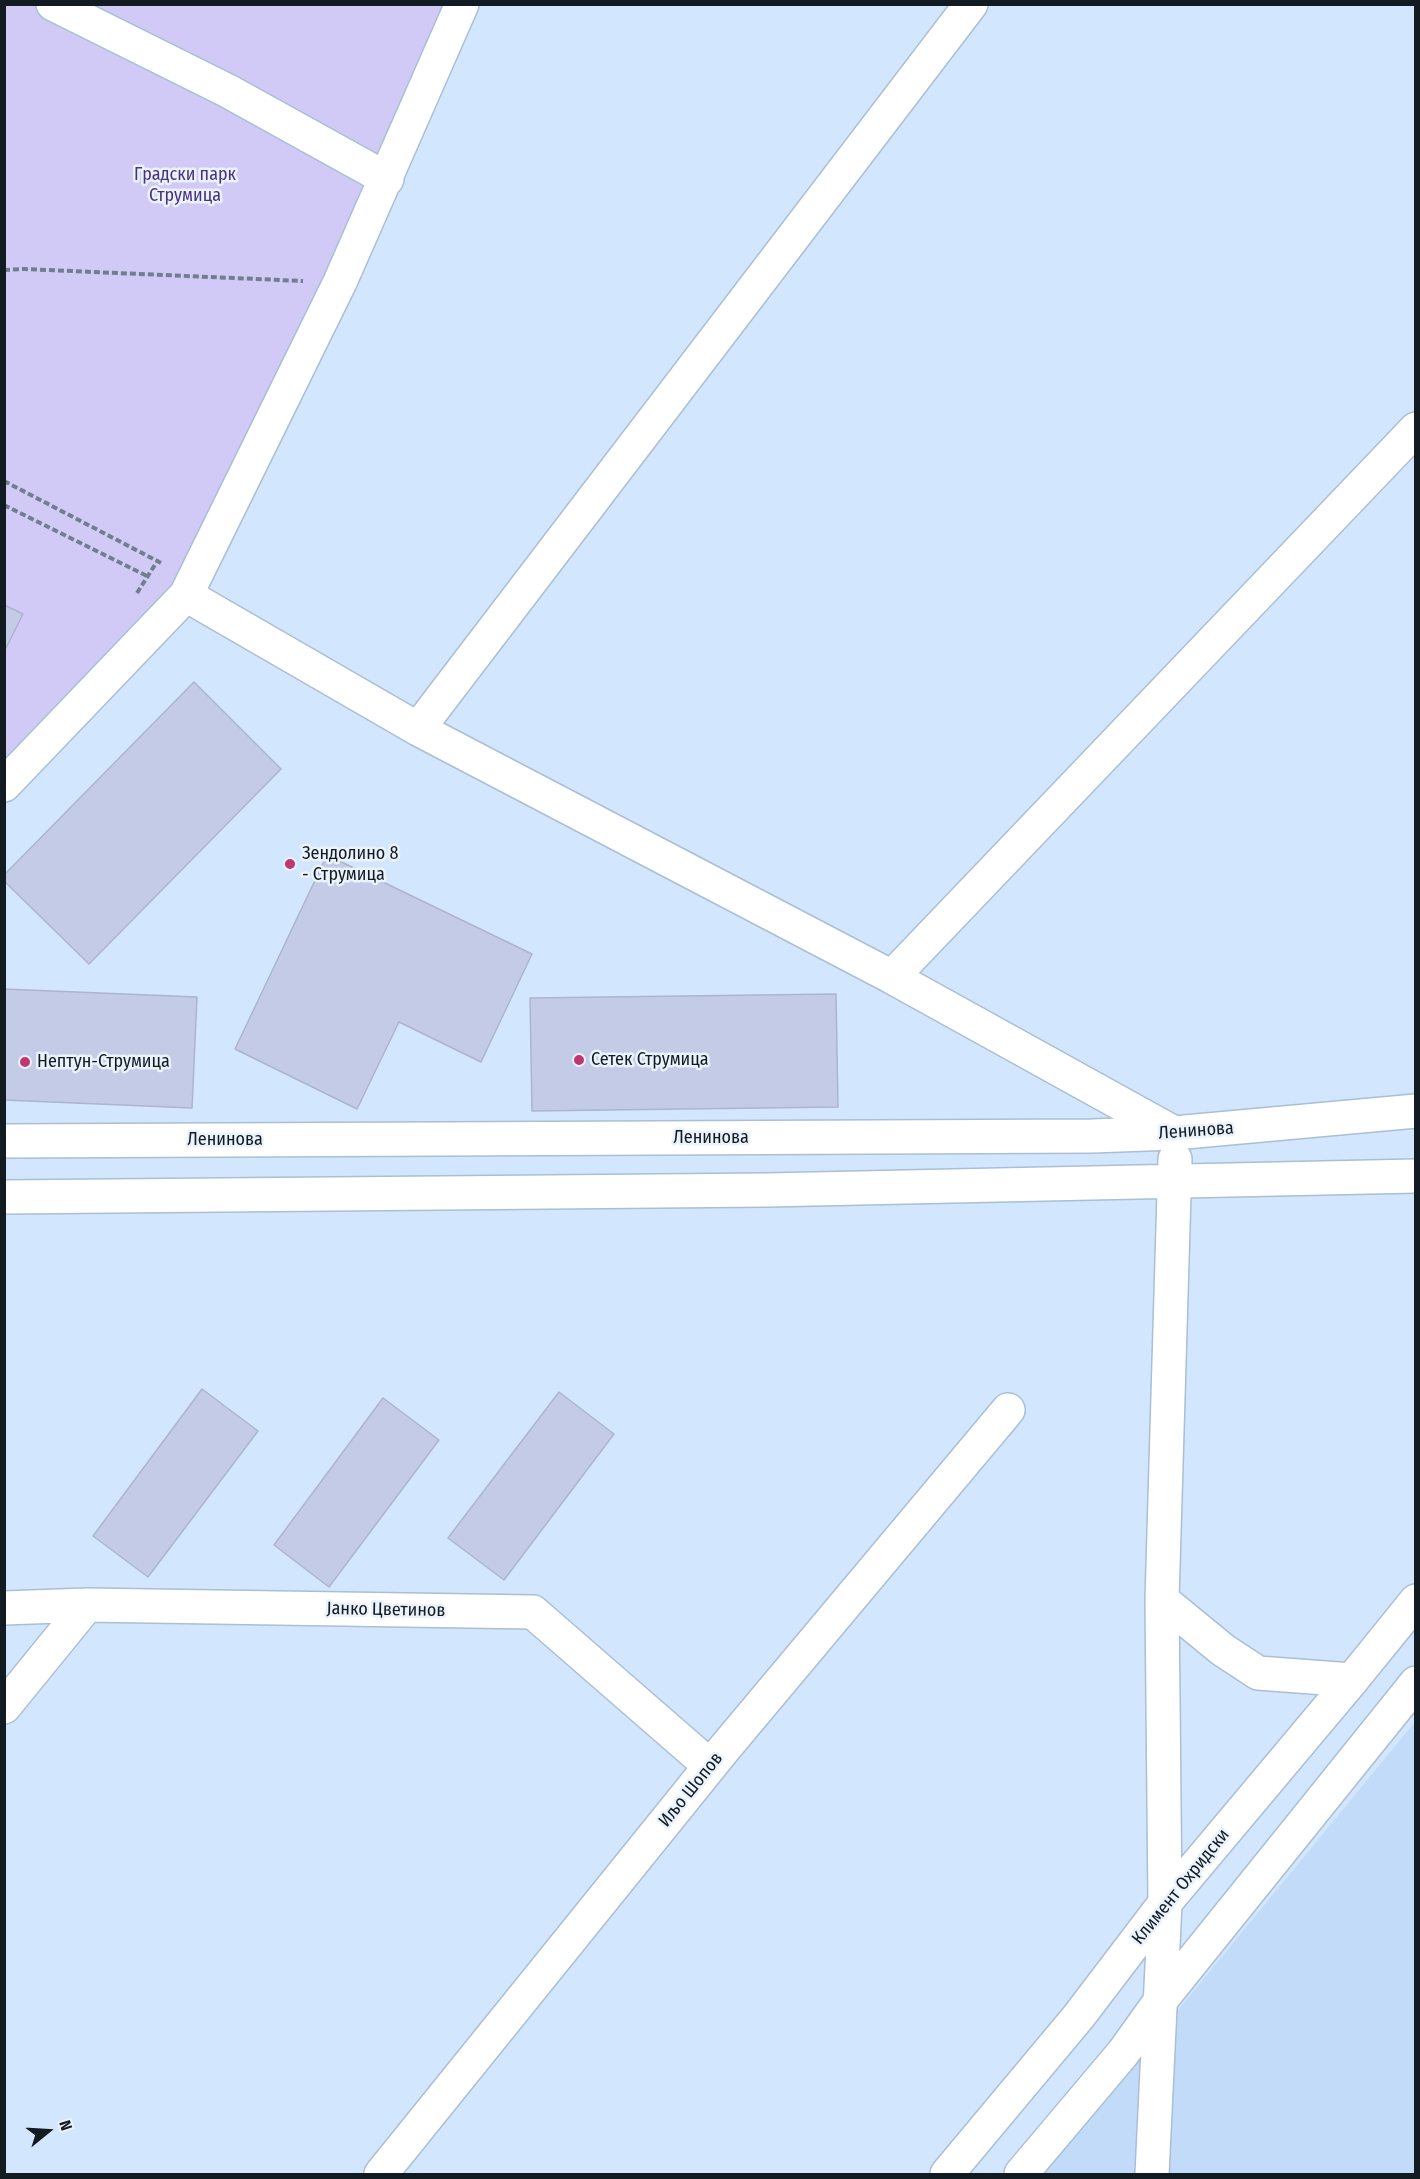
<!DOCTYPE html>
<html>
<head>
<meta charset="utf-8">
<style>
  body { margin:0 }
  #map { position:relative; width:1420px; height:2179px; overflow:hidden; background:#d2e7fd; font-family:"Fira Sans Condensed",sans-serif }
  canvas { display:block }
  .frame { position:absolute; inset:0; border:6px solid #121a22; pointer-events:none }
  .north { position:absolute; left:18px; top:2101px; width:60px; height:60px; -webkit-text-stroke:4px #eaf2fb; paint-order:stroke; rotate:72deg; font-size:16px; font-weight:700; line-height:24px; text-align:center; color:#121a22 }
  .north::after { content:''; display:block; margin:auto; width:21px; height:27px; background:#121a22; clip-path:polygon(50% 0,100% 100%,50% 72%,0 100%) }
</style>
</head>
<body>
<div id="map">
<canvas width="1420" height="2179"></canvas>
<div class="frame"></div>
<div class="north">N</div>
</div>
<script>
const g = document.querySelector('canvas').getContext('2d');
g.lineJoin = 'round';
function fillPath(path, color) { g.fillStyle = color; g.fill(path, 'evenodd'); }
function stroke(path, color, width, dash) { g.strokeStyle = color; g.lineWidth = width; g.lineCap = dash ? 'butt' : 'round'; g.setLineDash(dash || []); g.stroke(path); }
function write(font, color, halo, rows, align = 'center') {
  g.font = font + ' "Fira Sans Condensed",sans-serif'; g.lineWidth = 5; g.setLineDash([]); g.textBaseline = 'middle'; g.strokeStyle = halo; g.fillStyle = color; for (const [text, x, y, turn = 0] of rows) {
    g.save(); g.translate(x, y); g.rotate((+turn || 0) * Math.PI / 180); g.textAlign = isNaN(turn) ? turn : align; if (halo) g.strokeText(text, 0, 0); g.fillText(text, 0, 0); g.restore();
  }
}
const built = new Path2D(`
  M 1415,1722 L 1415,2174 L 1043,2174 Z`);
const green = new Path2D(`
  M 5,5 L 462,5 L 186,595 L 5,785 Z`);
const building = new Path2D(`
  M 4,605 L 23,614 L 6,648 L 4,648 Z
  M 194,682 L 281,769 L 89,964 L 4,881 L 4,875 Z
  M 327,855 L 532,954 L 481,1062 L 399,1022 L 357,1109 L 235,1049 Z
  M 4,989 L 197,997 L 192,1108 L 4,1100 Z
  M 836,994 L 838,1107 L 532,1111 L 530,998 Z
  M 202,1389 L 258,1431 L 148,1577 L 93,1536 Z
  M 559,1392 L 614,1434 L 504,1580 L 448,1538 Z
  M 383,1398 L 439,1440 L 329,1587 L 274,1545 Z`);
const path = new Path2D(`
  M 4,270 L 24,269 L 303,281
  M 4,481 L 163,564
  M 4,505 L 149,577
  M 137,593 L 158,560`);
const minor = new Path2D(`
  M 53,4 L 228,91 L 387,179
  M 186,595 L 418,729 L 892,977 L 1174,1133
  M 418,729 L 971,4
  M 4,785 L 186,595 L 340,282 L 462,4
  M 892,977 L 1416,429
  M 4,1141 L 1092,1136 L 1174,1133 L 1416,1111
  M 4,1197 L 767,1190 L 1416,1176
  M 1162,1600 L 1223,1650 L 1258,1673 L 1352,1680
  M 4,1608 L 87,1605 L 533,1612 L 710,1766
  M 4,1707 L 87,1605
  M 381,2174 L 724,1749 L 1008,1410
  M 1152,2174 L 1165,1903 L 1162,1600 L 1175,1159`);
const major = new Path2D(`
  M 947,2174 L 1079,2016 L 1165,1903 L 1352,1680 L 1416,1601
  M 1021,2174 L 1123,2053 L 1161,2000 L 1416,1683`);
const markers = [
  [290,864,6,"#c03671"],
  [579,1060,6,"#c03671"],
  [25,1062,6,"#c03671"]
];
const parkNames = [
  ["Градски парк",185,175],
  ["Струмица",185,196]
];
const poiNames = [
  ["Зендолино 8",302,854],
  ["- Струмица",302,875],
  ["Сетек Струмица",591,1060],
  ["Нептун-Струмица",37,1062]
];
const streetNames = [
  ["Ленинова",1196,1131,-4],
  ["Ленинова",711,1138],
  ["Ленинова",225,1140],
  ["Јанко Цветинов",386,1610,1],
  ["Иљо Шопов",691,1790,-51],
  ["Климент Охридски",1181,1887,-51]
];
fillPath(built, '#c1dbf8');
fillPath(green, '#d2caf6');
fillPath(building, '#c3cbe6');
stroke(building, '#acb4ce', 1.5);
stroke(minor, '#aabed4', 36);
stroke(major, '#aabed4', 36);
stroke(path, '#707f8e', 4, [6, 3]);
stroke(minor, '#fff', 33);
stroke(major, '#fff', 33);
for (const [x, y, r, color] of markers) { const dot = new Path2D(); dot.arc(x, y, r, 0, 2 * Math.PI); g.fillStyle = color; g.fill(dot); stroke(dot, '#eaf2fb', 2); }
write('18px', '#493180', '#eaf2fb', parkNames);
write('18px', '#121a22', '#eaf2fb', poiNames, 'left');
write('18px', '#121a22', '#eaf2fb', streetNames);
</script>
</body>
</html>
